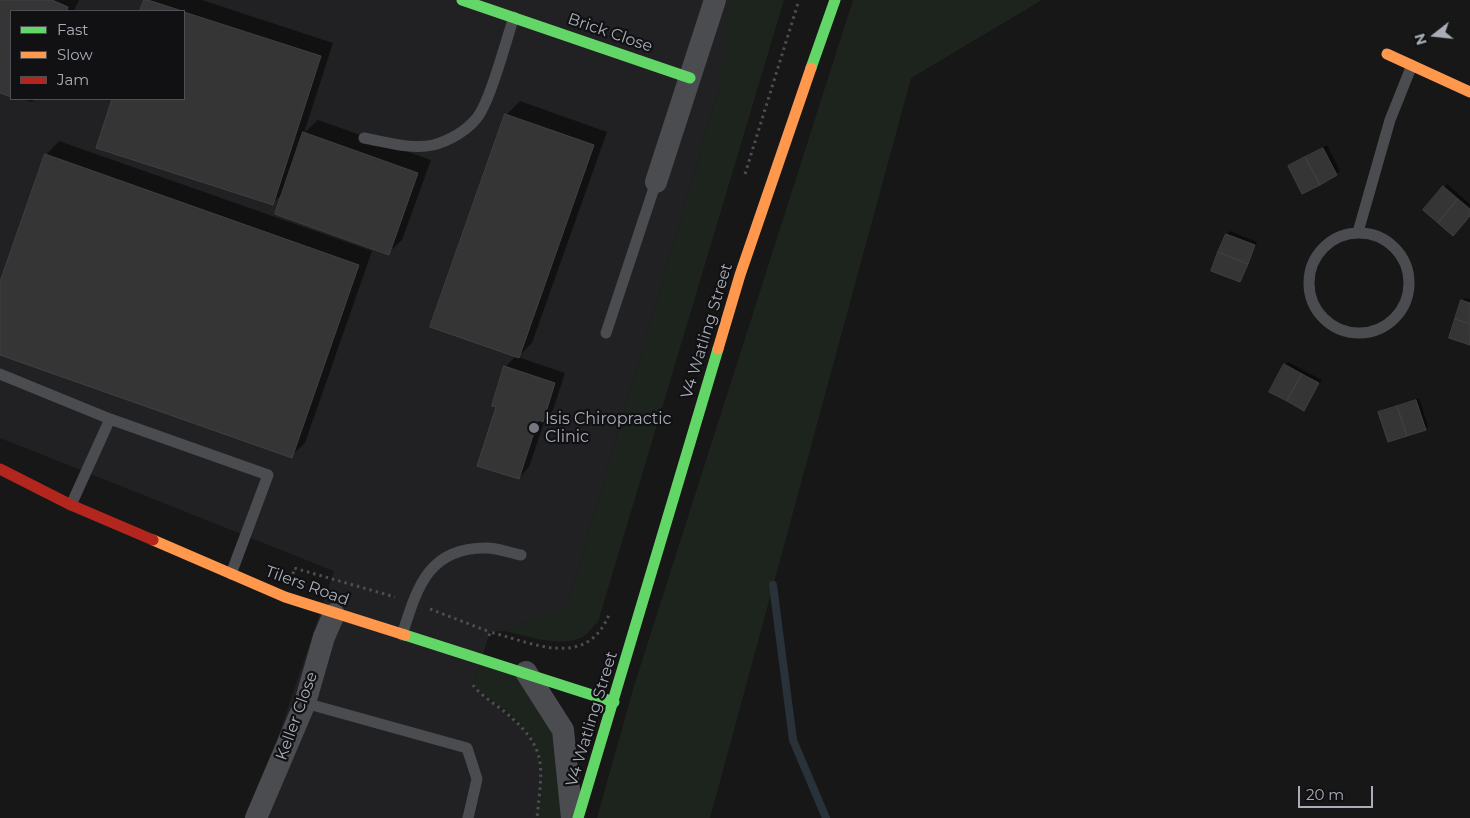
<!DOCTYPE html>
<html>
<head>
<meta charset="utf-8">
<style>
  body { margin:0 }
  #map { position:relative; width:1470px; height:818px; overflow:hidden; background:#171717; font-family:Montserrat,sans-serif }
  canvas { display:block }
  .legend { position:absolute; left:10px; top:10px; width:175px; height:90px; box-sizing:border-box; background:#111113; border:1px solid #4d4f55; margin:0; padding:6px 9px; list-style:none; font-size:15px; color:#a8adb8 }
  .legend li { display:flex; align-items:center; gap:10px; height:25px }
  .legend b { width:25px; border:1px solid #4d4f55 }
  .north { position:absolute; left:1410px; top:10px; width:50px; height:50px; -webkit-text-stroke:4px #111113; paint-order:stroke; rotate:254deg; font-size:14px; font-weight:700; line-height:20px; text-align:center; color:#a8adb8 }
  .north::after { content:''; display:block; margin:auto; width:18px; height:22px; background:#a8adb8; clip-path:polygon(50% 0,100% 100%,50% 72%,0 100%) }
  .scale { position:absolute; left:1298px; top:786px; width:75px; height:22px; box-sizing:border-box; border:2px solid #a8adb8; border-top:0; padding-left:6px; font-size:15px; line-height:18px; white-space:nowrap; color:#a8adb8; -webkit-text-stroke:4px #111113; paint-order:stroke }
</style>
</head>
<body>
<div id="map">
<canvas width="1470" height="818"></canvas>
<ul class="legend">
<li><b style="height:6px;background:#63d668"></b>Fast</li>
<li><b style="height:6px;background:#ff974d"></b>Slow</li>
<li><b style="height:6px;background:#b3261e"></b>Jam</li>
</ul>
<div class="north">N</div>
<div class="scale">20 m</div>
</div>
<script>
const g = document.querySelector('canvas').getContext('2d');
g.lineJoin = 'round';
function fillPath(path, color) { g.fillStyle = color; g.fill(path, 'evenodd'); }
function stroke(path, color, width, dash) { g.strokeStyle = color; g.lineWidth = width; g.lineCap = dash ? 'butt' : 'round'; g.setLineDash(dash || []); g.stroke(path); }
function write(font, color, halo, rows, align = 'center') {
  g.font = font + ' Montserrat,sans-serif'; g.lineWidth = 4.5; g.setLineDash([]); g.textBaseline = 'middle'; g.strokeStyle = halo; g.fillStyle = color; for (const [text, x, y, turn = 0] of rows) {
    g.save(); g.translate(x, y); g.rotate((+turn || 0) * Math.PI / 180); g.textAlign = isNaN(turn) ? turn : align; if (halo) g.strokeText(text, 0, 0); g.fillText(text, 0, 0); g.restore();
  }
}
const built = new Path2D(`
  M 0,0 L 749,0 L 720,84 L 568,604 L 505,631 L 490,632 L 473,686 L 523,727 L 538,748 L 542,774 L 537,818 L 251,818 L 334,571 L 0,438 ZM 11,11 L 184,11 L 184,99 L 11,99 Z`);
const green = new Path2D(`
  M 730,0 L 784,0 L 598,622 C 593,626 589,633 584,636 C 564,649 526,636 505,631 L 568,604 L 720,84 Z
  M 853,0 L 1042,0 L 911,78 L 710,818 L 597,818 L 634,686 Z
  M 482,659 L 526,672 L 563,730 L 572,818 L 537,818 C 539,797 546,768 537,748 C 526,722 494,703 473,686 Z`);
const shadow = new Path2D(`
  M 0,0 L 79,0 L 74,11 L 11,11 L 11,95 L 0,92 Z
  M 145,0 L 202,0 L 333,43 L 304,133 L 318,120 L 431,160 L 402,240 L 388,253 L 284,192 L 272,204 L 98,147 L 113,99 L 184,99 L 184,11 L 141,11 Z
  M 21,99 L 36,99 L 32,102 Z
  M 520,101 L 607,132 L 532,343 L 518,357 L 565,373 L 553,410 L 546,417 L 529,467 L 519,478 L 497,407 L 505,367 L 516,356 L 432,326 L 507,114 Z
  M 59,141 L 372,251 L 305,443 L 291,456 L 0,354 L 0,286 L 46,155 Z
  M 1327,145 L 1340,171 L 1336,174 L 1289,166 Z
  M 1447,184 L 1470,204 L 1470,215 L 1424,209 Z
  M 1230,231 L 1257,242 L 1240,281 L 1227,234 Z
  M 1465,298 L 1470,299 L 1470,344 L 1462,301 Z
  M 1288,362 L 1322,380 L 1304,409 L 1285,365 Z
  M 1419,398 L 1428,426 L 1425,429 L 1380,412 L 1383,409 Z`);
const stream = new Path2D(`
  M 773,585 L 793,740 L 826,818`);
const building = new Path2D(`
  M 0,0 L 52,0 L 68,7 L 67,11 L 11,11 L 11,97 L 0,93 Z
  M 144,0 L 148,0 L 182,11 L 140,11 Z
  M 184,12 L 321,56 L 273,205 L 96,148 L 112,99 L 184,99 Z
  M 505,114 L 594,145 L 519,358 L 430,327 Z
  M 303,132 L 418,173 L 389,255 L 275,214 Z
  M 1323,148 L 1337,175 L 1320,185 L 1305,157 Z
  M 45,154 L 359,265 L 292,458 L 0,355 L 0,282 Z
  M 1305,157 L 1320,185 L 1302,194 L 1288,166 Z
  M 1443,186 L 1458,199 L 1438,223 L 1423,210 Z
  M 1458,199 L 1470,209 L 1470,216 L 1453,236 L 1438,223 Z
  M 1226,234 L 1255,245 L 1248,264 L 1218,252 Z
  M 1218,252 L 1248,264 L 1240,282 L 1211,271 Z
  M 1461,300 L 1470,303 L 1470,324 L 1455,319 Z
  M 1455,319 L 1470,324 L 1470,345 L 1449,338 Z
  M 1284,364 L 1302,374 L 1287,401 L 1269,392 Z
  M 504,366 L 555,383 L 543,422 L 538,420 L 519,479 L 477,466 L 496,407 L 492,406 Z
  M 1302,374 L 1319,383 L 1304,411 L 1287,401 Z
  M 1416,400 L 1426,430 L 1407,436 L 1397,406 Z
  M 1397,406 L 1407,436 L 1388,442 L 1378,412 Z`);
const path = new Path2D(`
  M 745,174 L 799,0
  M 293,574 L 294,568 L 395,597
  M 430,609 L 490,632
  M 489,636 L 490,632 C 533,643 588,671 610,612
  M 473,685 C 480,695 495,704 505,712 C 549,749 542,765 537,818`);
const lane = new Path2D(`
  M 364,138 C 386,142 412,150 433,145 C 449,141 466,131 476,119 C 490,103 506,40 514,17
  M 1358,232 L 1390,120 L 1412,65
  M1309 283a50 50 0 1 1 100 0a50 50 0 1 1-100 0Z
  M 606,333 L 656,182
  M 0,374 L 110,419 L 268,475 L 231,574
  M 71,505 L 110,419
  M 402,635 C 417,588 428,547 487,548 C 498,548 510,553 521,555
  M 305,703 L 467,748 L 477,779 L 468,818`);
const street = new Path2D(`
  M 656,182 L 715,0
  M 526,672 L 563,730 L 572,818
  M 256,818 L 305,703 L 324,637 L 334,614`);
const fast = new Path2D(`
  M 462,0 L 690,78
  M 811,68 L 835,0
  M 405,635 L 614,702
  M 578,818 L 718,349`);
const slow = new Path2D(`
  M 1387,54 L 1470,92
  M 718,349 L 740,275 L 811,68
  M 153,540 L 285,597 L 405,635`);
const jam = new Path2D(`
  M 0,469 L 71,505 L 153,540`);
const markers = [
  [534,428,6,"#757880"]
];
const streetNames = [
  ["Brick Close",610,33,19],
  ["V4 Watling Street",707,331,-73],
  ["Tilers Road",307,586,20],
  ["Keller Close",297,716,-70],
  ["V4 Watling Street",592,719,-73]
];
const poiNames = [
  ["Isis Chiropractic",545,419],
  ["Clinic",545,437]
];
fillPath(built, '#212123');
fillPath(green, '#1d241e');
fillPath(shadow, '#0007');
stroke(stream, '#2a3239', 8);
fillPath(building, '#353536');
stroke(building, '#3f4043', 1);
stroke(path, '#4d4e52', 3, [2.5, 4]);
stroke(lane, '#4b4c50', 11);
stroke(street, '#4b4c50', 22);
stroke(fast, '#63d668', 11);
stroke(slow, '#ff974d', 11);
stroke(jam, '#b3261e', 11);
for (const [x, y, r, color] of markers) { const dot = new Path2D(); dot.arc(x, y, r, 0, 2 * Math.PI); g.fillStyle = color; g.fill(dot); stroke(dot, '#111113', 2); }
write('16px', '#a8adb8', '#111113', streetNames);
write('16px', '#a8adb8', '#111113', poiNames, 'left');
</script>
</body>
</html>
